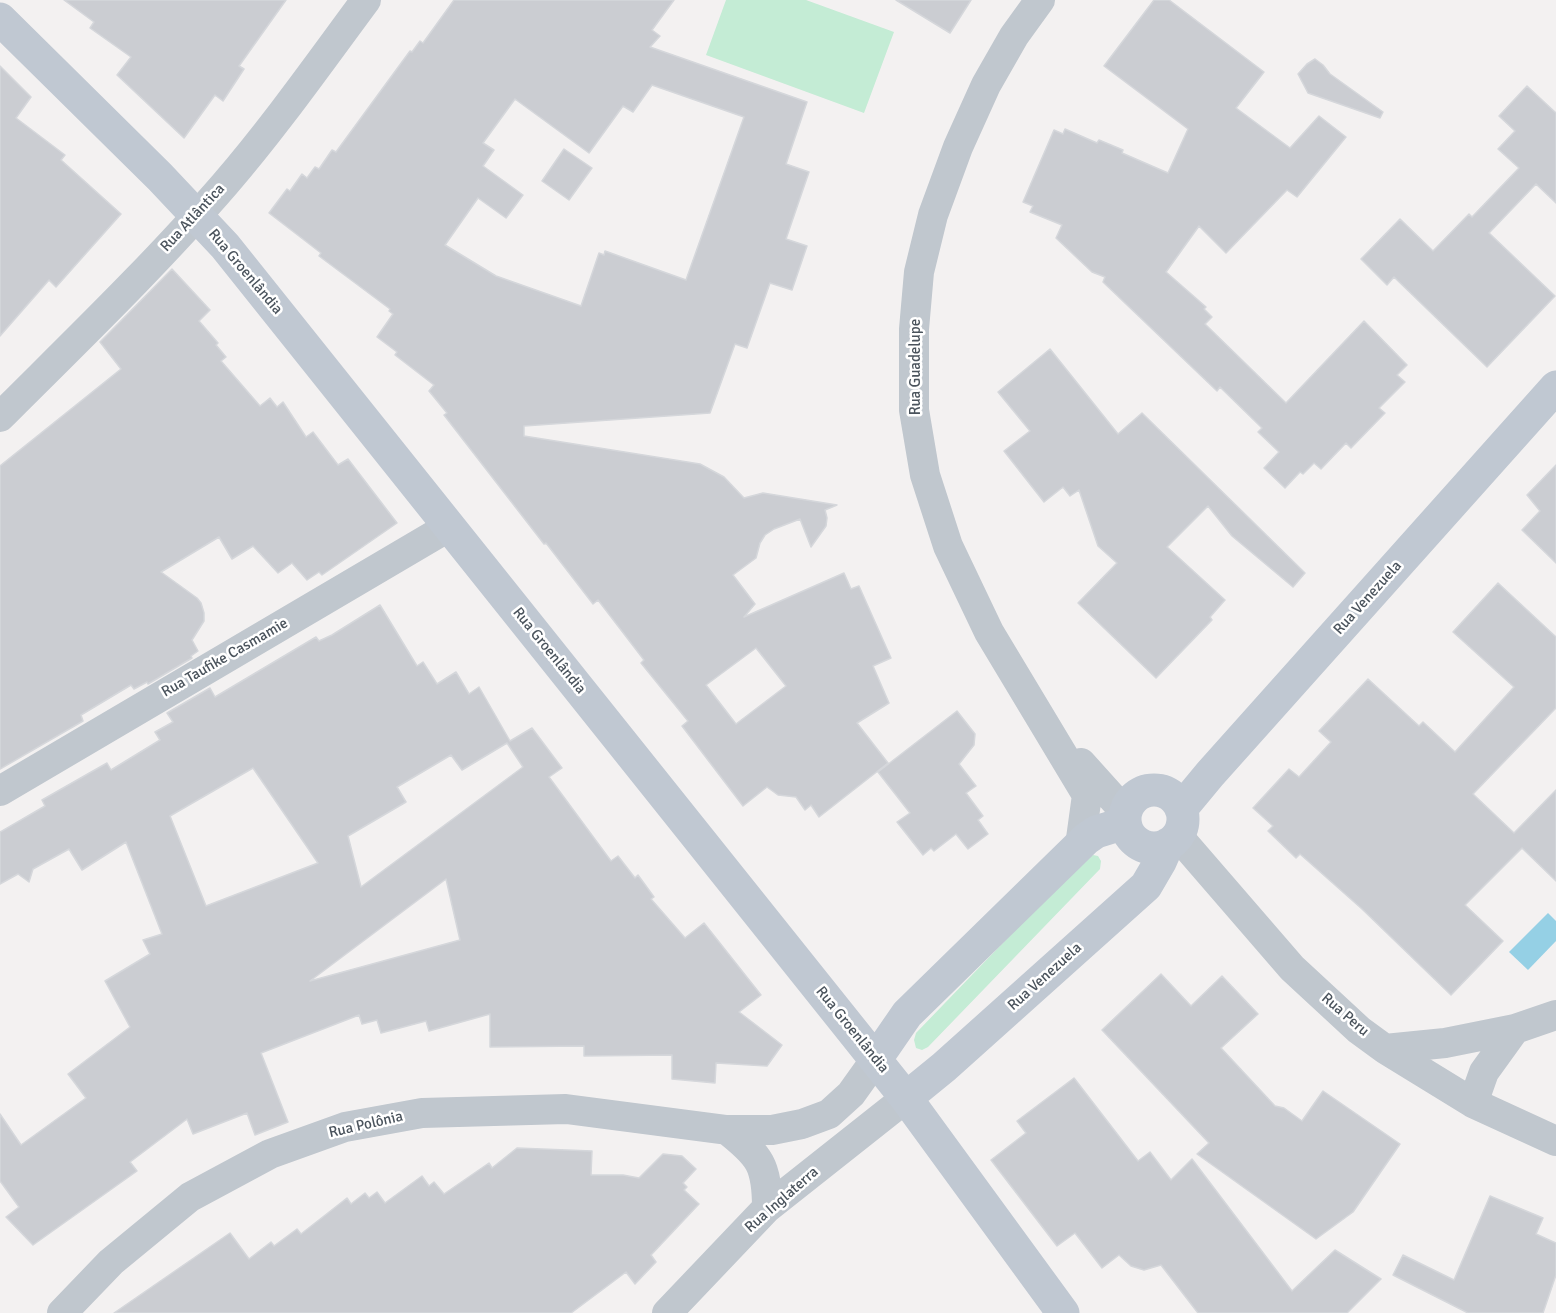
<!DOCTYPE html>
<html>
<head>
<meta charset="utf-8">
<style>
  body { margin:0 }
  canvas { display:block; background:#f3f1f1 }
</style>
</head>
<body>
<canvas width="1556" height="1313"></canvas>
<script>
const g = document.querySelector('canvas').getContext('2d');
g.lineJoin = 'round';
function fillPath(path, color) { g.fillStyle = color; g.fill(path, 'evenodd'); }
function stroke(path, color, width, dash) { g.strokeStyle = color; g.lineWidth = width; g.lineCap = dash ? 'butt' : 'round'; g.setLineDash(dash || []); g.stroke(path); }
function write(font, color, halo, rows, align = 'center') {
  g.font = font + ' Signika,sans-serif'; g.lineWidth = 5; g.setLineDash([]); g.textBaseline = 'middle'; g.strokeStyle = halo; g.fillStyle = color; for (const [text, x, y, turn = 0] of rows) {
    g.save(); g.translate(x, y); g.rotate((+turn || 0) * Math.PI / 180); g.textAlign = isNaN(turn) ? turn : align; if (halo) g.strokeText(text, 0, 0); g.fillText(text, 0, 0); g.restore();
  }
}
const green = new Path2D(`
  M 726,0 L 806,0 L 894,32 L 864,113 L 706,55 Z
  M 1093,855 L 1098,856 L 1101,861 L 1100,869 L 928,1047 L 922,1050 L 916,1048 L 914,1040 L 916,1033 L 1079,864 Z`);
const water = new Path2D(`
  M 1548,913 L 1556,921 L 1556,941 L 1528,970 L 1509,952 Z`);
const building = new Path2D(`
  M 64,0 L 286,0 L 239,66 L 244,69 L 223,101 L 215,95 L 184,138 L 117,75 L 131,57 L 90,28 L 94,22 Z
  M 454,0 L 674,0 L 652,30 L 660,36 L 650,47 L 807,102 L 786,164 L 809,172 L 786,239 L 807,246 L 792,290 L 770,283 L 747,348 L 735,344 L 710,413 L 524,426 L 524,436 L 700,464 L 724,477 L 744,498 L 763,493 L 837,505 L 825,510 L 827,518 L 826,526 L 811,547 L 800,519 L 774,529 L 765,535 L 760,543 L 756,558 L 733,575 L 755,604 L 744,617 L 844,573 L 851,589 L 859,586 L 891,658 L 873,666 L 889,703 L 857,723 L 888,763 L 819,817 L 811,805 L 805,810 L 796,797 L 778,795 L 767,787 L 743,806 L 682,726 L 688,721 L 641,663 L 644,660 L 598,600 L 593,604 L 546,543 L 544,544 L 444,415 L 447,413 L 429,391 L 434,385 L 395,355 L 397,352 L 377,337 L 393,314 L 389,311 L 390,309 L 319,256 L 321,253 L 269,213 L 287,189 L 290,191 L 302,174 L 307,178 L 315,167 L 319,169 L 332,150 L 336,152 L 410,51 L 412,52 L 420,41 L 423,43 ZM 652,85 L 744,117 L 686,280 L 605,251 L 604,255 L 599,253 L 581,306 L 496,276 L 445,245 L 478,198 L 506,218 L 523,195 L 483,166 L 494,150 L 483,143 L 515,99 L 589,153 L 623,106 L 633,112 ZM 756,648 L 786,686 L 736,724 L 706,685 Z
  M 896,0 L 971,0 L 950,33 Z
  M 1154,0 L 1169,0 L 1264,72 L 1236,108 L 1290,148 L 1319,116 L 1346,137 L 1297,197 L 1287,190 L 1226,253 L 1199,226 L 1166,272 L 1206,307 L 1204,309 L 1212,317 L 1205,324 L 1286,403 L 1364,321 L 1407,365 L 1397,375 L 1405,382 L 1379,408 L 1385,413 L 1351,448 L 1346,443 L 1321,469 L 1314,463 L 1303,474 L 1300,472 L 1285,488 L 1264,468 L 1279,452 L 1258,432 L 1262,428 L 1220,387 L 1217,391 L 1103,282 L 1105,277 L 1092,272 L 1056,238 L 1062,225 L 1030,212 L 1033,206 L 1023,202 L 1054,130 L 1063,134 L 1065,129 L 1097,143 L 1099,140 L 1123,150 L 1122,153 L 1168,173 L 1188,129 L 1104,66 Z
  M 1315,59 L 1323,65 L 1330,74 L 1383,112 L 1380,118 L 1308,93 L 1298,74 L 1307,64 Z
  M 0,66 L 31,97 L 16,118 L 65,155 L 61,160 L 121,214 L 56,287 L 49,280 L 0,336 Z
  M 1527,86 L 1556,113 L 1556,203 L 1536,184 L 1489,233 L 1555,296 L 1487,367 L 1394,277 L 1387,285 L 1361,259 L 1400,219 L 1433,251 L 1469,214 L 1472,217 L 1519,168 L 1498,149 L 1515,131 L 1499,116 Z
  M 564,149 L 592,168 L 569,200 L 542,181 Z
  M 172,269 L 210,310 L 199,321 L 218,343 L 216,345 L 226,357 L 221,361 L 260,406 L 270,398 L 277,407 L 283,402 L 306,437 L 313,432 L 338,465 L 348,459 L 397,523 L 322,575 L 319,572 L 307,580 L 292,563 L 278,573 L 253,546 L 232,559 L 219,537 L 161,572 L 197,598 L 201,603 L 204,613 L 204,621 L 192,640 L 198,651 L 191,656 L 192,658 L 148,684 L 147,682 L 134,689 L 131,685 L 81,715 L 83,721 L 0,769 L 0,466 L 121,369 L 100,342 Z
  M 1050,349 L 1118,434 L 1142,413 L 1305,573 L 1293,587 L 1232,536 L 1208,506 L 1167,547 L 1225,600 L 1210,617 L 1212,620 L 1156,678 L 1078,603 L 1117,563 L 1098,546 L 1079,490 L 1070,496 L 1063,487 L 1044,502 L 1004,451 L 1030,431 L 998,392 Z
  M 1556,465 L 1556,563 L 1522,530 L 1540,511 L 1527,495 Z
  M 1498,583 L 1556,637 L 1556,708 L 1473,794 L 1514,833 L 1556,790 L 1556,881 L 1522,848 L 1465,905 L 1503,941 L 1451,995 L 1362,909 L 1300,854 L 1296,858 L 1268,831 L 1273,826 L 1253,808 L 1289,769 L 1299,777 L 1331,742 L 1319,731 L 1368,679 L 1419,726 L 1423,722 L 1455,752 L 1514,687 L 1453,632 Z
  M 380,605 L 417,666 L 423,662 L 437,684 L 456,672 L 469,694 L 479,687 L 510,741 L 532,728 L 562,768 L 549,777 L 611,861 L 618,856 L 635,878 L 638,875 L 654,897 L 651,899 L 685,938 L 704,923 L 761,995 L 739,1012 L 782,1045 L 767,1066 L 716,1063 L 715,1083 L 672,1079 L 672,1055 L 584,1056 L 584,1046 L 490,1047 L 490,1014 L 429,1031 L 426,1021 L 381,1033 L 377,1020 L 362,1024 L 359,1015 L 261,1053 L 288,1122 L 255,1135 L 247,1113 L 193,1134 L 187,1119 L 130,1162 L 137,1171 L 33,1245 L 6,1217 L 19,1207 L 0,1181 L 0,1114 L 21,1145 L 86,1098 L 68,1074 L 130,1027 L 105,981 L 150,954 L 143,940 L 162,934 L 126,842 L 82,870 L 69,849 L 33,869 L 29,882 L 18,874 L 0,884 L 0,832 L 45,806 L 42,800 L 107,763 L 111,770 L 160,740 L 155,732 L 173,722 L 167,713 L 210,688 L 215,697 L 316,637 L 319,641 L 332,635 ZM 507,743 L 523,767 L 361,887 L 348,836 L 406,802 L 397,787 L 451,755 L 462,770 ZM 253,768 L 318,863 L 206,906 L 170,816 ZM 446,879 L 460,940 L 310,981 Z
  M 957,711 L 975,734 L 974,745 L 959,764 L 976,786 L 966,793 L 983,816 L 978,820 L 988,834 L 968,849 L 956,834 L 934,851 L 931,848 L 923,855 L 897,822 L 910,813 L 878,772 Z
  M 1161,974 L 1191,1006 L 1222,976 L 1258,1014 L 1221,1048 L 1275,1106 L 1284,1108 L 1302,1121 L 1323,1091 L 1400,1144 L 1353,1212 L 1316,1239 L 1197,1154 L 1209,1143 L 1102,1030 Z
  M 1074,1078 L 1138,1161 L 1150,1152 L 1171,1180 L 1192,1159 L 1292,1291 L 1335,1250 L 1381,1279 L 1347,1313 L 1198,1313 L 1161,1265 L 1144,1270 L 1131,1266 L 1119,1255 L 1102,1268 L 1075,1233 L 1057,1246 L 991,1160 L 1026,1133 L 1017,1121 Z
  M 517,1148 L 592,1151 L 591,1175 L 623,1175 L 639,1178 L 663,1154 L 682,1156 L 696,1169 L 683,1183 L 687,1187 L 684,1190 L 699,1204 L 651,1255 L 656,1262 L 635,1284 L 626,1272 L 571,1313 L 114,1313 L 230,1233 L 249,1259 L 271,1242 L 274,1246 L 297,1229 L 301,1234 L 347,1198 L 351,1204 L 365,1193 L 369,1198 L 377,1192 L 385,1203 L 422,1176 L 429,1186 L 434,1182 L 444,1194 L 489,1163 L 492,1168 Z
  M 1490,1196 L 1543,1218 L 1536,1234 L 1556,1243 L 1556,1275 L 1543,1313 L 1468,1313 L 1393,1275 L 1403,1255 L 1454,1280 Z`);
const street = new Path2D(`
  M 1040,0 L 1014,36 L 986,85 L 958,147 L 933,215 L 919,272 L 914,329 L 914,410 L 925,475 L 948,546 L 989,632 L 1087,795 L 1080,846
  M 0,417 C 76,341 154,266 225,184 C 275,126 320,62 366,0
  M 1081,763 L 1126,813
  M 0,791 L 450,526
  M 1177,835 L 1292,968 L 1359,1030 L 1385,1049 L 1473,1103 L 1556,1141
  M 1385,1049 L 1445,1043 L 1515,1029
  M 1473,1103 L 1484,1072 L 1515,1029 L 1556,1015
  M 727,1130 C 760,1156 767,1165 767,1208
  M 62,1313 L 111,1262 L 190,1197 L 270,1154 L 345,1127 L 422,1113 L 566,1109 L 727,1130 L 772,1130 L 802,1124 L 829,1114 L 851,1094 L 876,1059
  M 667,1313 L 767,1208 L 906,1098`);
const secondary = new Path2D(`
  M 0,19 L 160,177 L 225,246 L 906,1098 L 1063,1313
  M1125 819a29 29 0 1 1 58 0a29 29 0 1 1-58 0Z
  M 1181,809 L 1210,774 L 1556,387
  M 876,1059 L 907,1014 L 1086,839 L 1096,832 L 1125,823
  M 906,1098 L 944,1067 L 1146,886 L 1160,862 L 1168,844`);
const streetNames = [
  ["Rua Atlântica",193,218,-47],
  ["Rua Groenlândia",245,272,50],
  ["Rua Guadelupe",916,367,-90],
  ["Rua Venezuela",1368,598,-48],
  ["Rua Groenlândia",549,651,51],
  ["Rua Taufike Casmamie",225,658,-30],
  ["Rua Venezuela",1045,977,-42],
  ["Rua Peru",1345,1015,41],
  ["Rua Groenlândia",852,1030,51],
  ["Rua Polônia",366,1125,-13],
  ["Rua Inglaterra",782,1200,-41]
];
fillPath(green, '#c4ecd5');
fillPath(water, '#95d0e5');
fillPath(building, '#cbcdd2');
stroke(building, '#d5d7db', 1.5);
stroke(street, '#c0c7ce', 30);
stroke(secondary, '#c0c8d2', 33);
write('15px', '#4a535c', '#fff', streetNames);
</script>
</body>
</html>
